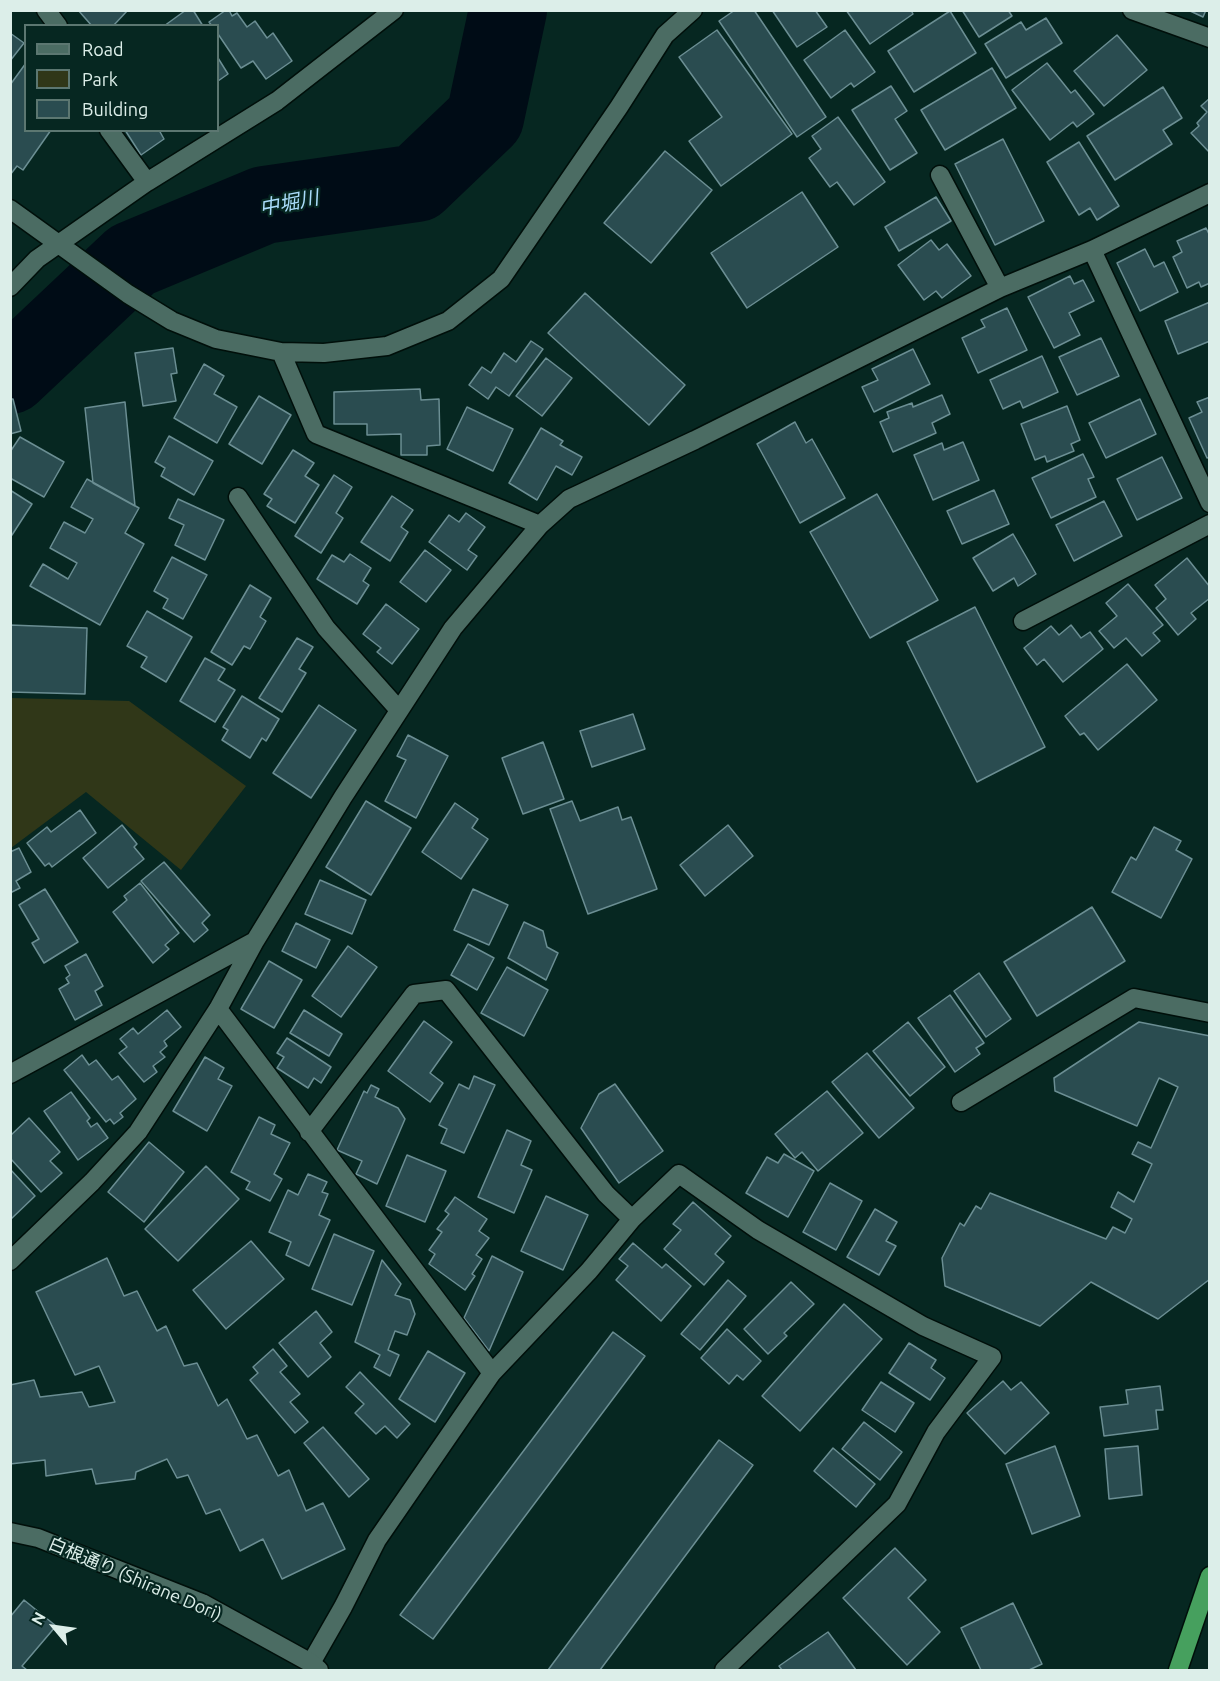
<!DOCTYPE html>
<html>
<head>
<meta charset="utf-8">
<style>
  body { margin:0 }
  #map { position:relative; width:1220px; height:1681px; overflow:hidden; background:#062721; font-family:Ubuntu,sans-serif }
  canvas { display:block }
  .frame { position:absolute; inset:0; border:12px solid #dceee9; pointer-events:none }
  .legend { position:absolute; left:24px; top:24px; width:195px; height:108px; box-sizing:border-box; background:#062721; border:2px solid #5c7771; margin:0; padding:8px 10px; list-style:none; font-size:18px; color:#dceee9 }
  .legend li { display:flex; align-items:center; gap:12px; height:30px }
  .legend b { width:30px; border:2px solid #5c7771 }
  .north { position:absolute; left:24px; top:1597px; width:60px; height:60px; -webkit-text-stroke:4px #062721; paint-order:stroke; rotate:299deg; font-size:16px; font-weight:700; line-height:24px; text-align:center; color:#dceee9 }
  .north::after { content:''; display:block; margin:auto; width:21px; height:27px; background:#dceee9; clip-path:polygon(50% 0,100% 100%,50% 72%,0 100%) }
</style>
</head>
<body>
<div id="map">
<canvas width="1220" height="1681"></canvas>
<div class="frame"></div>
<ul class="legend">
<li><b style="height:8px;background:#4b6c63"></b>Road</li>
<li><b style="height:16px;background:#303718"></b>Park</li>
<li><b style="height:16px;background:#2a4c50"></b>Building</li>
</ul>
<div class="north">N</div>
</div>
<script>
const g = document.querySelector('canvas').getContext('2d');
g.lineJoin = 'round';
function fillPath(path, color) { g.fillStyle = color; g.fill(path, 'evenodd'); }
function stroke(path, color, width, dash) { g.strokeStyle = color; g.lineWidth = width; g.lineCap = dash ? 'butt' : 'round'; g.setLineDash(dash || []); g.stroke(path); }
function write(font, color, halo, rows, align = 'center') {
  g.font = font + ' Ubuntu,"Noto Sans JP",sans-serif'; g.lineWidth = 4.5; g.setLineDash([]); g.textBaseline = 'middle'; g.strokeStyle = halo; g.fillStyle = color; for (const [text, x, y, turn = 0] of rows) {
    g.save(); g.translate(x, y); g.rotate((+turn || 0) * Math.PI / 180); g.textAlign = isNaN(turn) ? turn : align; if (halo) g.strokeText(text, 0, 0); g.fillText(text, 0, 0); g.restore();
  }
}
const green = new Path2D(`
  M 11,698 L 129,701 L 246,786 L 181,870 L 86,792 L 11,848 Z`);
const river = new Path2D(`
  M 10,375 L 132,260 L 264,205 L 417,183 L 485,118 L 508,10`);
const building = new Path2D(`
  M 78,10 L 128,10 L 113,26 L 92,26 Z
  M 186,10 L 193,10 L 203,26 L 164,26 Z
  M 226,10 L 229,10 L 232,16 L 237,13 L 247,27 L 255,21 L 267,38 L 273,33 L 292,61 L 266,79 L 253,61 L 241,68 L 218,34 L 218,26 L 212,26 L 209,22 Z
  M 735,10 L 754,10 L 826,117 L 797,137 L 719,21 Z
  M 772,10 L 815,10 L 827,27 L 797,47 Z
  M 846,10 L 911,10 L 913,14 L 870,44 Z
  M 962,10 L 1008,10 L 1012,16 L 979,37 Z
  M 1188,10 L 1206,10 L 1203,17 Z
  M 950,11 L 976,53 L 914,92 L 888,51 Z
  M 1046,18 L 1062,43 L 1006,78 L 985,44 L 1021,22 L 1026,30 Z
  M 717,30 L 792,134 L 721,186 L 689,141 L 722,117 L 679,57 Z
  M 845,30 L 875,72 L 854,87 L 851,83 L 831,98 L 804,60 Z
  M 10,33 L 24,43 L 10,61 Z
  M 1117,35 L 1147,70 L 1104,106 L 1074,71 Z
  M 218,58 L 228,74 L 218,81 Z
  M 26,63 L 26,130 L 51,130 L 23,170 L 17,166 L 10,175 L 10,85 Z
  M 1047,63 L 1071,93 L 1075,90 L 1094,114 L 1077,127 L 1073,122 L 1050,140 L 1012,90 Z
  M 992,68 L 1016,108 L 945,150 L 921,110 Z
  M 891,86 L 907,111 L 895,119 L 917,153 L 890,170 L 852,110 Z
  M 1163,87 L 1182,118 L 1163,130 L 1172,144 L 1115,180 L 1087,136 Z
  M 1210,98 L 1210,153 L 1191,133 L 1199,126 L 1197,123 L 1207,112 L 1201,106 Z
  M 838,117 L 885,182 L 854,205 L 837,182 L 830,187 L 809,158 L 821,149 L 812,136 Z
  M 125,130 L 159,130 L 164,139 L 141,155 Z
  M 1003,139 L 1044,221 L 995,245 L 955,164 Z
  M 1079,142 L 1119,206 L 1097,220 L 1090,208 L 1079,215 L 1047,162 Z
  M 665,151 L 712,190 L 651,263 L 604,223 Z
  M 802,192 L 838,247 L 747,308 L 711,253 Z
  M 936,197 L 951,221 L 899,251 L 885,227 Z
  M 1206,228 L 1210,236 L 1210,283 L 1201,287 L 1199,282 L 1187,288 L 1173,257 L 1182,252 L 1177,241 Z
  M 931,240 L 939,250 L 947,244 L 971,276 L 942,298 L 936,291 L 924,300 L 898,265 Z
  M 1145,249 L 1154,267 L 1164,262 L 1178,292 L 1140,311 L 1117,263 Z
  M 1070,276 L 1074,284 L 1083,280 L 1094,301 L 1069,313 L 1080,335 L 1054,348 L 1028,297 Z
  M 585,293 L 685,385 L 649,425 L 548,333 Z
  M 1210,302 L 1210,341 L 1178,354 L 1165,321 Z
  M 1007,308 L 1027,350 L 978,373 L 962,338 L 985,327 L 981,320 Z
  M 1101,338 L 1119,376 L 1077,395 L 1059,357 Z
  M 531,341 L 543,349 L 509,396 L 496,387 L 488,399 L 469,385 L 482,367 L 491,373 L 504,353 L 516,362 Z
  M 173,348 L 177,373 L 171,374 L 176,401 L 143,406 L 135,353 Z
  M 913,349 L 930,384 L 874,412 L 862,387 L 878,380 L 872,369 Z
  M 1042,356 L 1058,392 L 1023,408 L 1020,401 L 1003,409 L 990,380 Z
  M 546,358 L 572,378 L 542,416 L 516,396 Z
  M 204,364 L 224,376 L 214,394 L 237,407 L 217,443 L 174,418 Z
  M 420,389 L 421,400 L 439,399 L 440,445 L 427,446 L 427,455 L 401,455 L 401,434 L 367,435 L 367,424 L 334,424 L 334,392 Z
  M 942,395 L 950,414 L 932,423 L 936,433 L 893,452 L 880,422 L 889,418 L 887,412 L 912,403 L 913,407 Z
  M 259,396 L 291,415 L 262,464 L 229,444 Z
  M 1210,397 L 1210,457 L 1207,458 L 1189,418 L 1202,412 L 1197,402 Z
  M 10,399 L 13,399 L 21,431 L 10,434 Z
  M 1140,399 L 1156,434 L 1106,458 L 1089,423 Z
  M 125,402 L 135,506 L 93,483 L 85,408 Z
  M 1067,406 L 1080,440 L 1071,444 L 1074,451 L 1047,462 L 1045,456 L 1035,460 L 1021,424 Z
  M 467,407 L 513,429 L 493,471 L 447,449 Z
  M 795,422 L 806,443 L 812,439 L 845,498 L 800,523 L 757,444 Z
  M 541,428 L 563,441 L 560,445 L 582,457 L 572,475 L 556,466 L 537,500 L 509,483 Z
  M 169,436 L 213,461 L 194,495 L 161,476 L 165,468 L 155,462 Z
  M 20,437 L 64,462 L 44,497 L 10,478 L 10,452 Z
  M 963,442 L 979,480 L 933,500 L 914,455 L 942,443 L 944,450 Z
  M 293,450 L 314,463 L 305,476 L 319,485 L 295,523 L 267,506 L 272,499 L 264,494 Z
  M 1083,454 L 1094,477 L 1088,479 L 1096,497 L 1051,518 L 1032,478 Z
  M 1162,457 L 1182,498 L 1137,520 L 1117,479 Z
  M 334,475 L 352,487 L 336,513 L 343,518 L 321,553 L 295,536 Z
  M 87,479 L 139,508 L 125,533 L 144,544 L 100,625 L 30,586 L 43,564 L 68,579 L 77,563 L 50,548 L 64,522 L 85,533 L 93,519 L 71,507 Z
  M 10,490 L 32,504 L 12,535 L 10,534 Z
  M 994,490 L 1009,524 L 962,544 L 947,511 Z
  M 877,494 L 938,600 L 870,638 L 810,532 Z
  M 392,496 L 413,510 L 401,527 L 408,532 L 390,561 L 361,542 Z
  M 178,499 L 224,520 L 205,560 L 175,545 L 184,525 L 169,518 Z
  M 1104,501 L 1122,536 L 1074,561 L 1056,525 Z
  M 466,513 L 485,527 L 468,550 L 477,556 L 467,570 L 429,542 L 449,515 L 459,522 Z
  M 1013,534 L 1036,574 L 1018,586 L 1014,578 L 993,591 L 973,558 Z
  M 425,550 L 451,570 L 426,602 L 400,582 Z
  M 350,554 L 371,568 L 363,581 L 369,585 L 357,604 L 317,579 L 332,555 L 344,562 Z
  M 172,557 L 207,575 L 183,619 L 163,608 L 168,599 L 154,591 Z
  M 1187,558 L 1210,587 L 1210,598 L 1191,613 L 1196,619 L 1178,635 L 1156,608 L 1166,599 L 1155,585 Z
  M 1128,584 L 1163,625 L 1153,633 L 1160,641 L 1142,656 L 1126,638 L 1114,648 L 1099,631 L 1117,616 L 1106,603 Z
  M 250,585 L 271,598 L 260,617 L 266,621 L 250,649 L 244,646 L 232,665 L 211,652 Z
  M 386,604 L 419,629 L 392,664 L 377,652 L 381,648 L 363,634 Z
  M 975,607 L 1045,747 L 977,782 L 907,642 Z
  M 147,611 L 192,637 L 166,682 L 141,667 L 147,657 L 127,646 Z
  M 10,625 L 87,628 L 85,694 L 10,692 Z
  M 1071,625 L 1081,638 L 1090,632 L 1103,649 L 1063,682 L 1044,659 L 1037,665 L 1024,648 L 1051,626 L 1059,635 Z
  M 297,638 L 313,647 L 299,669 L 306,673 L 282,712 L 259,698 Z
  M 205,658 L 225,669 L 218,680 L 235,690 L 215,722 L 180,701 Z
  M 1127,664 L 1157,700 L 1098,750 L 1084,733 L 1080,735 L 1065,716 Z
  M 242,696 L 279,719 L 266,741 L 262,738 L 250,758 L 222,740 L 228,730 L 223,727 Z
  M 319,705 L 356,730 L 311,798 L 273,773 Z
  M 633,714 L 645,749 L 592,767 L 580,731 Z
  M 408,735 L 448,756 L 416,818 L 385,801 L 406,760 L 397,756 Z
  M 543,742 L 564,799 L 523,814 L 502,758 Z
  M 366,801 L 411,828 L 371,895 L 326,867 Z
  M 572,801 L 580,821 L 618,807 L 622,820 L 631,817 L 657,889 L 588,914 L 550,809 Z
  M 455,803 L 478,819 L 472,828 L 488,839 L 461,879 L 422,852 Z
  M 80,810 L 96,833 L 52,867 L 49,863 L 45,866 L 27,843 L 47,827 L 51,832 Z
  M 122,825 L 137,844 L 134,847 L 144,859 L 108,888 L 83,858 Z
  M 728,825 L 753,856 L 705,896 L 680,865 Z
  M 1154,827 L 1181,841 L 1176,850 L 1192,859 L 1161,918 L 1112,892 L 1131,857 L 1136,860 Z
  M 19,848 L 31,872 L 16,881 L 20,888 L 10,893 L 10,852 Z
  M 164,862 L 210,915 L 202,923 L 208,930 L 194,942 L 141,881 Z
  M 320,880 L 366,900 L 352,934 L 305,914 Z
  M 140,883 L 179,933 L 165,945 L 169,949 L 153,963 L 113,912 L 127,900 L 124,896 Z
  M 45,889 L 78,942 L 44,963 L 32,943 L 39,939 L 19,905 Z
  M 473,889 L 508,905 L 489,945 L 454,930 Z
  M 1092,907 L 1125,961 L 1037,1016 L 1004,962 Z
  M 524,922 L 543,931 L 547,947 L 558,953 L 546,980 L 508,958 Z
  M 296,923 L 330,940 L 316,968 L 282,951 Z
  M 468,944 L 494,958 L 477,990 L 451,975 Z
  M 348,946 L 377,967 L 341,1017 L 312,996 Z
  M 86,954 L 103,986 L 95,991 L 102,1005 L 75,1020 L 59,989 L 69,983 L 66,978 L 70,975 L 65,966 Z
  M 269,961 L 302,980 L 274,1028 L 241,1009 Z
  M 507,967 L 548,990 L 524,1036 L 481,1013 Z
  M 979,973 L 1011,1019 L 986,1037 L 954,991 Z
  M 950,995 L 984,1043 L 976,1048 L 980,1054 L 955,1072 L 918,1018 Z
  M 167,1010 L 181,1027 L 164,1041 L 167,1046 L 160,1052 L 165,1057 L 153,1066 L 157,1072 L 144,1082 L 119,1053 L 127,1047 L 120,1039 L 133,1028 L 138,1034 Z
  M 304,1010 L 342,1034 L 329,1056 L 290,1033 Z
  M 424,1021 L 452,1042 L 430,1073 L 443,1083 L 430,1102 L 388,1071 Z
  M 908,1022 L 945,1067 L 910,1096 L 873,1051 Z
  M 1139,1022 L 1210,1036 L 1210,1279 L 1158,1319 L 1091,1282 L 1040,1326 L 945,1286 L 942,1258 L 960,1223 L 964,1226 L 976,1206 L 981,1209 L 990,1193 L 1106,1239 L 1113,1227 L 1125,1233 L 1132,1219 L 1111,1207 L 1118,1192 L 1134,1202 L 1152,1164 L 1132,1154 L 1138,1142 L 1151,1148 L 1178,1087 L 1159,1078 L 1137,1126 L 1055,1091 L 1054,1078 Z
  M 287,1038 L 331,1067 L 321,1083 L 314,1078 L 308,1088 L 277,1068 L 284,1057 L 277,1053 Z
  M 867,1053 L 914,1108 L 879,1138 L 832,1082 Z
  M 82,1055 L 89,1065 L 96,1060 L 112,1080 L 118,1076 L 136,1099 L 120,1113 L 123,1117 L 114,1124 L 110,1119 L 106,1122 L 64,1070 Z
  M 205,1057 L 224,1068 L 218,1079 L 232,1086 L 207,1131 L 173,1111 Z
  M 474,1076 L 495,1085 L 464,1153 L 441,1143 L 447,1129 L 439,1125 L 459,1084 L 469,1089 Z
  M 615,1084 L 663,1151 L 619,1183 L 581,1128 L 599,1094 Z
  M 371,1085 L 379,1089 L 375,1097 L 398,1108 L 405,1119 L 377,1184 L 356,1174 L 362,1161 L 337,1150 L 364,1091 L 367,1093 Z
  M 827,1091 L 863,1133 L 818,1171 L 802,1152 L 795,1158 L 775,1134 Z
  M 71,1092 L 90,1118 L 87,1121 L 91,1127 L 97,1123 L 108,1138 L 78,1160 L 44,1111 Z
  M 259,1117 L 275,1125 L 271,1134 L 290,1143 L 274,1174 L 282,1179 L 270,1201 L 246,1189 L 250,1182 L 231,1172 Z
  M 29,1118 L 60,1152 L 50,1161 L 62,1173 L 41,1192 L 10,1158 L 10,1136 Z
  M 507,1130 L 531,1141 L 521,1165 L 532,1170 L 514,1213 L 478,1197 Z
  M 149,1142 L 184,1172 L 144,1222 L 108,1192 Z
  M 784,1154 L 814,1171 L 788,1217 L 746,1193 L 767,1157 L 778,1163 Z
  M 407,1155 L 446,1171 L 425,1222 L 386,1206 Z
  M 206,1166 L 239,1199 L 178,1261 L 145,1229 Z
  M 10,1169 L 35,1196 L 10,1220 Z
  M 308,1174 L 327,1182 L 322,1192 L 328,1194 L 319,1215 L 330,1220 L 309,1266 L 286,1255 L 291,1242 L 269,1232 L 288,1190 L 298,1195 Z
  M 830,1183 L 862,1201 L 836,1250 L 803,1232 Z
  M 546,1196 L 588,1215 L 563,1270 L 521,1251 Z
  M 455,1197 L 487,1219 L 479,1231 L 489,1238 L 476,1255 L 482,1259 L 472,1274 L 475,1276 L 465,1290 L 429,1264 L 435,1254 L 429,1250 L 442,1232 L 437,1229 L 449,1214 L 445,1211 Z
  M 693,1202 L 731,1236 L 715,1254 L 724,1262 L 704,1285 L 664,1249 L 681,1230 L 673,1224 Z
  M 875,1209 L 897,1222 L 886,1241 L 896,1246 L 879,1275 L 847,1257 Z
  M 334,1234 L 374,1251 L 352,1305 L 312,1289 Z
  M 251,1241 L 284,1279 L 226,1329 L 193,1290 Z
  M 633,1243 L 662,1268 L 666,1264 L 691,1286 L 661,1321 L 616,1280 L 628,1266 L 619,1259 Z
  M 492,1256 L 523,1272 L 489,1351 L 464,1318 Z
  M 107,1258 L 124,1296 L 137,1291 L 157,1331 L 166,1326 L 184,1366 L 197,1363 L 218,1406 L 227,1399 L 247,1439 L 257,1435 L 278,1476 L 289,1470 L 306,1511 L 323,1503 L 345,1549 L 282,1579 L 263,1539 L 240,1551 L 220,1509 L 206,1514 L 188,1475 L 177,1478 L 167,1459 L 136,1472 L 135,1479 L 96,1484 L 92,1469 L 46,1476 L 45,1460 L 10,1464 L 10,1385 L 34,1380 L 40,1397 L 82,1392 L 89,1407 L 115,1402 L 99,1366 L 75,1375 L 36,1292 Z
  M 382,1260 L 401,1284 L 395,1295 L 410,1300 L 415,1314 L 407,1335 L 395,1331 L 388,1350 L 399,1355 L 390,1376 L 374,1367 L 380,1355 L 355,1342 Z
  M 728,1280 L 746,1296 L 700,1350 L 681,1334 Z
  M 791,1282 L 814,1304 L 784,1333 L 787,1336 L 768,1354 L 744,1329 Z
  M 844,1304 L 882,1339 L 800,1431 L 762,1396 Z
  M 316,1311 L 332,1332 L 320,1343 L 331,1357 L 308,1377 L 279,1343 Z
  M 727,1329 L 761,1361 L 743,1380 L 737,1375 L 729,1384 L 701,1358 Z
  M 613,1332 L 645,1356 L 433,1639 L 400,1615 Z
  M 909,1343 L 936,1360 L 931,1368 L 945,1378 L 930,1400 L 889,1373 Z
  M 273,1349 L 287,1366 L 280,1372 L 300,1394 L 290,1402 L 308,1422 L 295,1433 L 250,1380 L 258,1373 L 253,1367 Z
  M 428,1351 L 465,1373 L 435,1422 L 399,1399 Z
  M 360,1372 L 410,1424 L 397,1438 L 385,1426 L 376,1434 L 355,1413 L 364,1404 L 346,1387 Z
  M 1003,1381 L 1011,1390 L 1021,1382 L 1049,1413 L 1005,1454 L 967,1413 Z
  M 881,1382 L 914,1403 L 895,1432 L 862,1410 Z
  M 1160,1386 L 1163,1410 L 1156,1410 L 1158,1429 L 1104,1436 L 1100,1407 L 1128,1404 L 1126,1390 Z
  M 864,1422 L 902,1452 L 880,1480 L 842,1449 Z
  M 323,1427 L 369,1479 L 349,1497 L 304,1443 Z
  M 719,1440 L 753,1465 L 600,1670 L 548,1670 Z
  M 1055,1446 L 1080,1516 L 1032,1534 L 1006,1464 Z
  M 1138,1446 L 1142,1495 L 1109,1499 L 1105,1449 Z
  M 833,1448 L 875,1484 L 856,1507 L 814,1471 Z
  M 895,1548 L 926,1580 L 908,1598 L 940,1632 L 907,1665 L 843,1598 Z
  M 24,1600 L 56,1626 L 22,1666 L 27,1670 L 10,1670 L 10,1617 Z
  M 1013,1603 L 1042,1664 L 1029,1670 L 981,1670 L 961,1628 Z
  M 828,1632 L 856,1670 L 782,1670 L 779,1666 Z`);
const minor = new Path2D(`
  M 46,10 L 58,26
  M 1132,10 L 1210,38
  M 109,130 L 147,182
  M 940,175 L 1000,288
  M 10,209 L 128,294 L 172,321 L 216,339 L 281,352 L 324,353 L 387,346 L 448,321 L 501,279 L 619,107 L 665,35 L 693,10
  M 1092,250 L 1210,503
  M 10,287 L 37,259 L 147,182 L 277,101 L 394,10
  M 281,352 L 316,434 L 540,525
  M 238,497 L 326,628 L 399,710
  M 1023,621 L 1210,524
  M 218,1009 L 492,1373
  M 10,1074 L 255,941
  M 961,1102 L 1134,998 L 1210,1013
  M 309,1132 L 414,994 L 446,990 L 606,1194 L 632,1219
  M 10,1261 L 92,1182 L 138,1132 L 218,1009 L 255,941 L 343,797 L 453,628 L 540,525 L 569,499 L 695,440 L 1000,288 L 1092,250 L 1210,193
  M 311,1663 L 343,1607 L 377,1540 L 492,1373 L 589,1271 L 632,1219 L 679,1174 L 758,1230 L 923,1326 L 992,1357 L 936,1432 L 897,1504 L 724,1670`);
const tertiary = new Path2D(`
  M 10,1532 L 38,1538 L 202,1603 L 311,1663 L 319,1670`);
const trunk = new Path2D(`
  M 1178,1670 L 1210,1576`);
const streetNames = [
  ["白根通り (Shirane Dori)",135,1579,23]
];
const waterNames = [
  ["中堀川",289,203,-11]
];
fillPath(green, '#303718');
stroke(river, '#000c16', 78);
fillPath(building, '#2a4c50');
stroke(building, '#6b8e93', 1.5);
stroke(minor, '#000f0a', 21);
stroke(tertiary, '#000f0a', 21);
stroke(trunk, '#000f0a', 21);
stroke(minor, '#4b6c63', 18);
stroke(tertiary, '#4b6c63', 18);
stroke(trunk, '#46a05e', 18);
write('18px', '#dceee9', '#062721', streetNames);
write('italic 20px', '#aadcfa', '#062721', waterNames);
</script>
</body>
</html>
